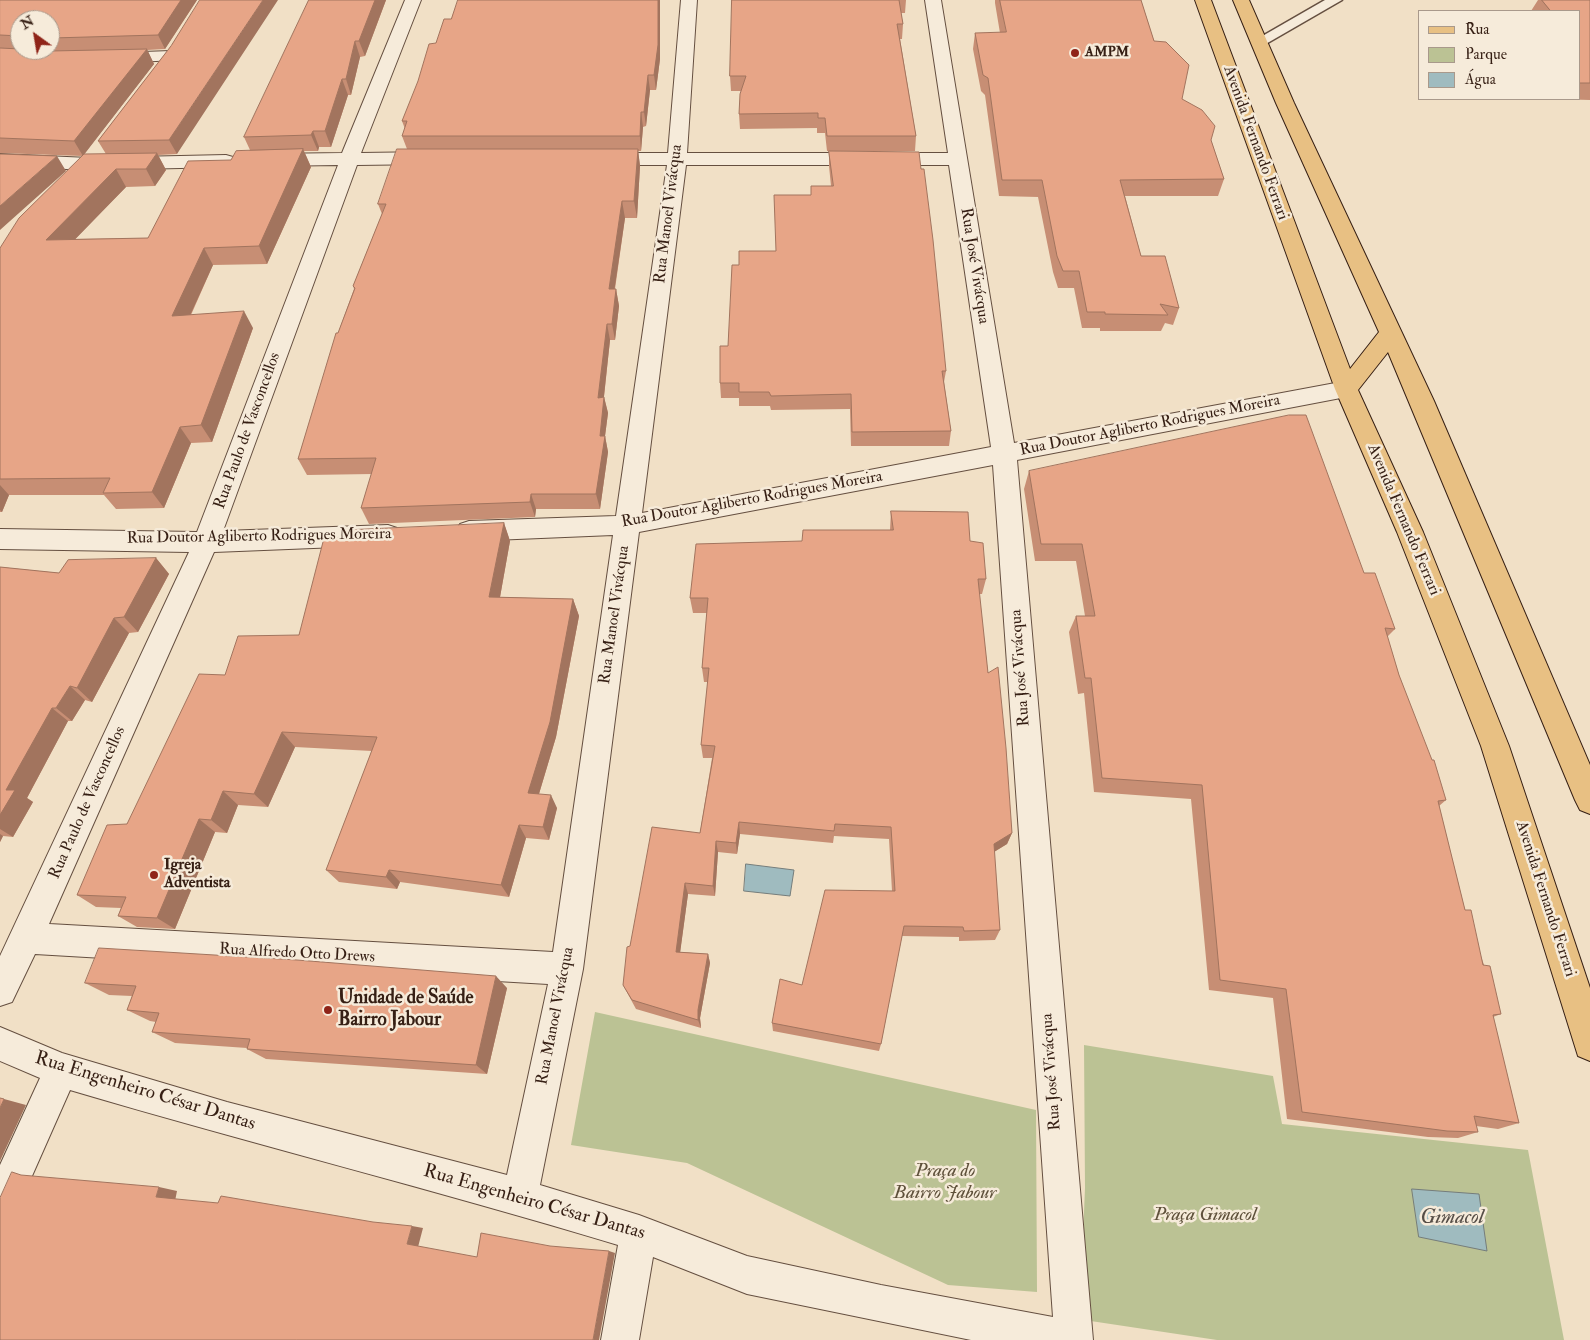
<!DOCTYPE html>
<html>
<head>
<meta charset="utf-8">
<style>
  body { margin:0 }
  #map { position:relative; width:1590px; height:1340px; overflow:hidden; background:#f1e0c6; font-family:"IM FELL Double Pica",serif }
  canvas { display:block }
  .legend { position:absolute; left:1418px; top:10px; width:162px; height:90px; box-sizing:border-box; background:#f6ebda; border:1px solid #a9998b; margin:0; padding:6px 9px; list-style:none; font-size:15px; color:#361f14 }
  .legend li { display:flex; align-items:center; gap:10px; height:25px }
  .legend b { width:25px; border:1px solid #a9998b }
  .north { position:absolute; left:10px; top:10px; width:50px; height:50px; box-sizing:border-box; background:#f6ebda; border:1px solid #a9998b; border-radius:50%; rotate:328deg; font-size:14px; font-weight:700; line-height:20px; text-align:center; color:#361f14 }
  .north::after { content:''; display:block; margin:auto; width:18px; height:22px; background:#8f2418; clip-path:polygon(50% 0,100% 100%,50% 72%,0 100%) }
</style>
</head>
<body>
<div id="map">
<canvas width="1590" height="1340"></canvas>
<ul class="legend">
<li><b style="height:6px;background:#e8c083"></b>Rua</li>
<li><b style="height:14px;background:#bbc294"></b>Parque</li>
<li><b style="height:14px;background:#9fbbbf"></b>Água</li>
</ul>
<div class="north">N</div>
</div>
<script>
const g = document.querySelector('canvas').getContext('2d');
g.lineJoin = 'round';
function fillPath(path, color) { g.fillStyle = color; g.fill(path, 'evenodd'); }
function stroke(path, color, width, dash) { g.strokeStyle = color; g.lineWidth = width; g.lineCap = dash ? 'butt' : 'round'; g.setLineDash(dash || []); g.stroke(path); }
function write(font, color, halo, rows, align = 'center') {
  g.font = font + ' "IM FELL Double Pica",serif'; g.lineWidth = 5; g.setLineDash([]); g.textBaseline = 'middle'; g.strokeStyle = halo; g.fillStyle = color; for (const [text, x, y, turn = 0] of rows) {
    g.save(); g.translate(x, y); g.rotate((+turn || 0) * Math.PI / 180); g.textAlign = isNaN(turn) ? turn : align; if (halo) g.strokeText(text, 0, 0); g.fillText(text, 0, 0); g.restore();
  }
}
const green = new Path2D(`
  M 595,1012 L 1036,1110 L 1037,1292 L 948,1285 L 687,1163 L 571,1145 Z
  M 1084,1045 L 1273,1076 L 1282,1124 L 1528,1150 L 1564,1340 L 1217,1340 L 1084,1320 L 1081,1285 L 1085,1188 Z`);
const water = new Path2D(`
  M 746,864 L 794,870 L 790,896 L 744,891 Z
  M 1412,1189 L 1479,1194 L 1487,1251 L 1419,1237 Z`);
const lane = new Path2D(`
  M 1325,0 L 1342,0 L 1264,45 L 1259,46 L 1252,42 Z`);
const street = new Path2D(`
  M 405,0 L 421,0 L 361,153 L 431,152 L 438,154 L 441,158 L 438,162 L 431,164 L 357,165 L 223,531 L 388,525 L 397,528 L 401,535 L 397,542 L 388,545 L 214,552 L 49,924 L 553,952 L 613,535 L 469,541 L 460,538 L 456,531 L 460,524 L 469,521 L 616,516 L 667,165 L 601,165 L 594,163 L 591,159 L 594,155 L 601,153 L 668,153 L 681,0 L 697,0 L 687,153 L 948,153 L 925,0 L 941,0 L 1014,443 L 1346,381 L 1354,383 L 1357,389 L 1354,395 L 1346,397 L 1017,460 L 1093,1340 L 971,1340 L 747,1294 L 653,1257 L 639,1340 L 601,1340 L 618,1245 C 437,1190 252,1144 70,1090 L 13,1219 L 0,1224 L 0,1165 L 40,1078 L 0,1061 L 0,1027 L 62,1053 L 227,1102 L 507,1175 L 548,984 L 35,954 L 12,1002 L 0,1006 L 0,956 L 189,552 L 0,549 L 0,529 L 197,532 L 338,165 L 269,166 L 262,164 L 259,160 L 262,156 L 269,154 L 342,153 ZM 686,165 L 949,165 L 991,447 L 642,513 ZM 993,465 L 1053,1317 L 881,1285 L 747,1256 L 639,1215 L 540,1185 L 583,969 L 639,532 Z
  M 171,51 L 177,52 L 180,56 L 177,60 L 114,63 L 108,62 L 105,58 L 108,54 L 114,53 Z
  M 0,154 L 89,158 L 226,155 L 233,157 L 236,161 L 233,165 L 226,167 L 89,170 L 0,166 Z`);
const primary = new Path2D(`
  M 1195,0 L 1211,0 L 1350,369 L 1379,332 L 1276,103 L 1233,0 L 1249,0 L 1294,103 L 1434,401 L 1590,765 L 1590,814 L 1580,810 L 1575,800 L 1388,352 L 1358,390 L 1423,532 L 1509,746 L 1590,988 L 1590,1061 L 1578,1056 L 1481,746 L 1397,532 L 1335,389 Z`);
const wall = new Path2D(`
  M 0,0 L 197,0 L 165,49 L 147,50 L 154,64 L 84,154 L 106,154 L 98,141 L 171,46 L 177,154 L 158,155 L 166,170 L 155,186 L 126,187 L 75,239 L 148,238 L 231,160 L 250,150 L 244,137 L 309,0 L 386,0 L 365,56 L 360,57 L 351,95 L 348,95 L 331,147 L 319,147 L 318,151 L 304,151 L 311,167 L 267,264 L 213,265 L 191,315 L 253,328 L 212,442 L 191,443 L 164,508 L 116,509 L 104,495 L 9,495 L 2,512 L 0,512 L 0,248 L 82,156 L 0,153 ZM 20,20 L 50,20 L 50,50 L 20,50 Z
  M 732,0 L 906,0 L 905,13 L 901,13 L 903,24 L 902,39 L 900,39 L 916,136 L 915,151 L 827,151 L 825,133 L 817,133 L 817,128 L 740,129 L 739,114 L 741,91 L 731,91 L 730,76 Z
  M 995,0 L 1141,0 L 1154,41 L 1182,99 L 1211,140 L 1224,179 L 1218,196 L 1125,196 L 1141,256 L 1179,308 L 1173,325 L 1165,323 L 1161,331 L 1100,331 L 1100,328 L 1082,328 L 1074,288 L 1058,288 L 1053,272 L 1038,197 L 999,196 L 985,95 L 981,91 L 973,49 L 975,33 L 1000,33 L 995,3 Z
  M 1538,0 L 1590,0 L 1590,100 L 1554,99 L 1579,99 L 1579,11 L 1531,11 Z
  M 451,19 L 660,59 L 656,90 L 650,90 L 646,126 L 643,127 L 641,151 L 638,151 L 640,166 L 637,218 L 625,218 L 615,289 L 616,289 L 619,306 L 615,340 L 610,340 L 604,397 L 608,413 L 605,436 L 608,452 L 600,509 L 536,509 L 535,517 L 369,524 L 361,508 L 372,474 L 307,475 L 298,459 L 338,333 L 354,289 L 353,286 L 382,214 L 378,204 L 407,149 L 402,136 L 405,129 L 402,121 L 436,43 Z
  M 829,151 L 946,371 L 944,382 L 951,431 L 949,446 L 851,446 L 850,409 L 771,410 L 770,406 L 739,406 L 739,398 L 721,398 L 720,383 L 728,346 L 739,265 L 776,251 L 811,195 L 811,186 L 831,186 L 829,166 Z
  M 1029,471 L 1364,573 L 1395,629 L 1387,637 L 1399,675 L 1446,800 L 1439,806 L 1465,910 L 1501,1014 L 1493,1017 L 1519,1123 L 1498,1129 L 1476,1126 L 1478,1132 L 1458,1138 L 1428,1137 L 1287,1119 L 1273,998 L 1209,990 L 1191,799 L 1094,792 L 1084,693 L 1078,694 L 1069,632 L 1076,616 L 1085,616 L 1076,561 L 1035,561 L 1024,489 Z
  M 891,511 L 970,541 L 986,579 L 982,594 L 979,594 L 988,673 L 1012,833 L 1007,844 L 994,852 L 1000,930 L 995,940 L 959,941 L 959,937 L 902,936 L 881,1044 L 879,1051 L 773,1031 L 772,1023 L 802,985 L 892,891 L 889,839 L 834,836 L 833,843 L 740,834 L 737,854 L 718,852 L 715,896 L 688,894 L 680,952 L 708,954 L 710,963 L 700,1018 L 701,1028 L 636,1009 L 623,985 L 630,946 L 700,833 L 712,758 L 703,758 L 701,745 L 708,682 L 704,682 L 702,668 L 707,613 L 693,613 L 690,598 L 802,541 L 890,530 Z
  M 504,523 L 510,541 L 500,597 L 573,599 L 579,616 L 556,737 L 539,794 L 557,808 L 549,840 L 526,838 L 509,897 L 400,882 L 397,889 L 339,882 L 326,870 L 372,751 L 295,747 L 268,807 L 238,805 L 227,833 L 215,832 L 175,929 L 137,927 L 118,916 L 121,908 L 96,907 L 77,895 L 127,824 L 225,675 L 299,635 L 350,537 Z
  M 156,558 L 169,574 L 138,632 L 129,633 L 92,702 L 85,700 L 72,721 L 68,721 L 27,798 L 33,802 L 13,837 L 3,836 L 0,842 L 0,567 L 59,573 Z
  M 85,983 L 507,988 L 487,1074 L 266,1059 L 247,1049 L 247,1048 L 175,1043 L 152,1032 L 156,1022 L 150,1021 L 127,1010 L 132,996 L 109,995 Z`);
const shadedWall = new Path2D(`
  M 181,0 L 197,0 L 165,49 L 158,35 Z
  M 263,0 L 278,0 L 177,154 L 169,140 Z
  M 375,0 L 386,0 L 365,56 L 359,41 Z
  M 658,0 L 660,0 L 660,59 L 656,90 L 654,75 Z
  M 355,41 L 360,57 L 351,95 L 346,79 Z
  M 147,49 L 154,64 L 83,156 L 74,141 Z
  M 648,75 L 650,90 L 646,126 L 644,112 Z
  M 342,79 L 348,95 L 331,147 L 325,131 Z
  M 641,112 L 643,127 L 641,151 L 640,136 Z
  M 313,131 L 319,147 L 318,151 L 311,135 Z
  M 303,149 L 311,167 L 267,264 L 259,246 Z
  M 638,149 L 640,166 L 637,218 L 634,201 Z
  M 157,153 L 166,170 L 155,186 L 146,169 Z
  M 57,156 L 66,171 L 0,230 L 0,206 Z
  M 116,169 L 126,187 L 58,257 L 46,240 Z
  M 622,201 L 625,218 L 612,306 L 609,289 Z
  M 204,248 L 213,265 L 182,333 L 172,316 Z
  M 616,289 L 619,306 L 615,340 L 612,324 Z
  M 244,311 L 253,328 L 212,442 L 201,425 Z
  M 607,324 L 610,340 L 602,414 L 598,398 Z
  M 604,397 L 608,413 L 605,436 L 608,452 L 600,509 L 596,494 L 600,436 Z
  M 180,427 L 191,443 L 164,508 L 152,492 Z
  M 0,485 L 9,495 L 2,512 L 0,510 Z
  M 531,494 L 536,509 L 535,517 L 530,502 Z
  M 504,523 L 510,541 L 497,614 L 489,597 Z
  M 156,558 L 169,574 L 138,632 L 124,617 Z
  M 573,599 L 579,616 L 556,737 L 535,807 L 528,793 Z
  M 114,618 L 129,633 L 92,702 L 77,688 Z
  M 70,686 L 85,700 L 72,721 L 56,708 Z
  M 52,708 L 68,721 L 27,798 L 33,802 L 13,837 L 0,829 L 0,815 L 6,790 Z
  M 282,732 L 295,747 L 268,807 L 254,794 Z
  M 223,791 L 238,805 L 227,833 L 211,820 Z
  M 551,795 L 557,808 L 549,840 L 543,827 Z
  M 199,819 L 215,832 L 175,929 L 157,918 Z
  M 739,822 L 740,834 L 737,854 L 736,843 Z
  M 519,825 L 526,838 L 509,897 L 501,885 Z
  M 1012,833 L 1007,844 L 989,855 L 994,844 Z
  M 0,834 L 3,836 L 0,842 Z
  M 716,841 L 718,852 L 715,896 L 713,886 Z
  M 389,870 L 400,882 L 397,889 L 386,877 Z
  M 685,883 L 688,894 L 679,961 L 676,952 Z
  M 708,954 L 710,963 L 700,1018 L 701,1028 L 698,1020 L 698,1010 Z
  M 496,976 L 507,988 L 487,1074 L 476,1065 Z
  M 4,1099 L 26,1105 L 0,1161 L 0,1108 Z
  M 159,1187 L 177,1191 L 175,1201 L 156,1197 Z
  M 412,1226 L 423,1228 L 418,1247 L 407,1244 Z
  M 609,1251 L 615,1253 L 599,1340 L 600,1340 L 593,1340 Z`);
const building = new Path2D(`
  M 0,0 L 181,0 L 158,35 L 52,38 L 50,37 L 50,20 L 20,20 L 20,36 L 0,35 Z
  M 200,0 L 263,0 L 169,140 L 98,141 L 171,46 Z
  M 309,0 L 375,0 L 359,41 L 355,41 L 346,79 L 342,79 L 325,131 L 313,131 L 311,135 L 244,137 Z
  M 458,0 L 658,0 L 658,45 L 654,75 L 648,75 L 644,112 L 641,112 L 640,136 L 402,136 L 407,121 L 402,121 L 418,81 L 429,44 L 436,43 L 444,19 L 451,19 Z
  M 732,0 L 899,0 L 903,24 L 897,24 L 916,136 L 827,136 L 825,118 L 818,118 L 818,113 L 739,114 L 740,94 L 746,76 L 730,76 Z
  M 1000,0 L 1141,0 L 1154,41 L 1166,42 L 1189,65 L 1182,99 L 1202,110 L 1215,126 L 1211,140 L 1224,179 L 1120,180 L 1141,256 L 1165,256 L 1179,308 L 1160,304 L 1168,315 L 1105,314 L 1105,312 L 1087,312 L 1079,271 L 1063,271 L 1057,256 L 1042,180 L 1002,180 L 988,78 L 983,75 L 975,33 L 1006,32 Z
  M 1542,0 L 1590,0 L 1590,83 L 1579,83 L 1579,11 L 1551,11 Z
  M 0,48 L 20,49 L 20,50 L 51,51 L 147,49 L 74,141 L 0,138 Z
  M 303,149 L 259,246 L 204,248 L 172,316 L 244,311 L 201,425 L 180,427 L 152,492 L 103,493 L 110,478 L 0,479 L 0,248 L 19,218 L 84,154 L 157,153 L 146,169 L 116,169 L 46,240 L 148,238 L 188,161 L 231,160 L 236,151 Z
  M 397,149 L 638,149 L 634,201 L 622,201 L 609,289 L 616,289 L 612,324 L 607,324 L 598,398 L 604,397 L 600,436 L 605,436 L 596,494 L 531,494 L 530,502 L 361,508 L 376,458 L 298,459 L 336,333 L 338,333 L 355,288 L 353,286 L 386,204 L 378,204 Z
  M 829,151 L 919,152 L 921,169 L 924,169 L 933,240 L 946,371 L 942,371 L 951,431 L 852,432 L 851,394 L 771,396 L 769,392 L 739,392 L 739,383 L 720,383 L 720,346 L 728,346 L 732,265 L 739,265 L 739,251 L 776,251 L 774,195 L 811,195 L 811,186 L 833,186 Z
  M 0,154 L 57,156 L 0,206 Z
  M 1289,415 L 1306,415 L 1364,573 L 1375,573 L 1395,629 L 1385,628 L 1399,675 L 1432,760 L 1434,760 L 1446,800 L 1438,801 L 1465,910 L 1471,910 L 1483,965 L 1490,966 L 1501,1014 L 1493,1015 L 1519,1123 L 1474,1116 L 1478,1132 L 1447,1131 L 1302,1112 L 1286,989 L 1220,980 L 1202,785 L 1102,778 L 1091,678 L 1085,678 L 1076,616 L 1095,616 L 1082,544 L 1041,544 L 1029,471 Z
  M 891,511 L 968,512 L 970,541 L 983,543 L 986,579 L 978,579 L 988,673 L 998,667 L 1006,748 L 1012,833 L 994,844 L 1000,930 L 964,931 L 963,927 L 904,926 L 881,1044 L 772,1023 L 780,979 L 802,985 L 825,890 L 895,891 L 891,827 L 835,824 L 834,831 L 739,822 L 736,843 L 716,841 L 713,886 L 685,883 L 676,952 L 708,954 L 698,1010 L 698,1020 L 632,1000 L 623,985 L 627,947 L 630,946 L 652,827 L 700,833 L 715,746 L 701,745 L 709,668 L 702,668 L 708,598 L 690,598 L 696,544 L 802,541 L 803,530 L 893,530 Z
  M 504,523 L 489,597 L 573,599 L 550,722 L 528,793 L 551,795 L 543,827 L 519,825 L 501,885 L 389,870 L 386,877 L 326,870 L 377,737 L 282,732 L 254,794 L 223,791 L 211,820 L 199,819 L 157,918 L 118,916 L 126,897 L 77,895 L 107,825 L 127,824 L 199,674 L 225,675 L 238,636 L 299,635 L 324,538 L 350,537 L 353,530 Z
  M 156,558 L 124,617 L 114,618 L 77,688 L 70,686 L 56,708 L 52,708 L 6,790 L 15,790 L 0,815 L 0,567 L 59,573 L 68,560 Z
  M 99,948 L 297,960 L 496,976 L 476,1065 L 247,1049 L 250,1039 L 152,1032 L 159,1013 L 127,1010 L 136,986 L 85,983 Z
  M 0,1098 L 4,1099 L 0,1108 Z
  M 12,1172 L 21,1175 L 159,1187 L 156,1197 L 218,1203 L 221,1196 L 373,1222 L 412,1226 L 407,1244 L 477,1257 L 481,1233 L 550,1246 L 609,1251 L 593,1340 L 0,1340 L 0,1198 Z`);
const markers = [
  [1075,53,5,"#8f2418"],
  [154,875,5,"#8f2418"],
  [328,1010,5,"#8f2418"]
];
const farPoinames = [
  ["AMPM",1085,53]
];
const streetNames = [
  ["Avenida Fernando Ferrari",1255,143,70],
  ["Rua Manoel Vivácqua",669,214,-83],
  ["Rua José Vivácqua",974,266,81],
  ["Rua Doutor Agliberto Rodrigues Moreira",1150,426,-11],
  ["Rua Paulo de Vasconcellos",248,431,-70],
  ["Rua Doutor Agliberto Rodrigues Moreira",752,500,-10],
  ["Avenida Fernando Ferrari",1403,520,67],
  ["Rua Doutor Agliberto Rodrigues Moreira",259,537,-1],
  ["Rua Manoel Vivácqua",615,615,-82],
  ["Rua José Vivácqua",1021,668,-94],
  ["Rua Paulo de Vasconcellos",88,803,-66],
  ["Avenida Fernando Ferrari",1545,899,72],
  ["Rua Alfredo Otto Drews",297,954,3],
  ["Rua Manoel Vivácqua",556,1016,-79],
  ["Rua José Vivácqua",1052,1072,-94]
];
const poiNames = [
  ["Igreja",164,866],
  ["Adventista",164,884]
];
const nearPoinames = [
  ["Unidade de Saúde",338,999],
  ["Bairro Jabour",338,1021]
];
const nearStreetnames = [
  ["Rua Engenheiro César Dantas",145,1092,17],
  ["Rua Engenheiro César Dantas",534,1203,16]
];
const nearParknames = [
  ["Praça do",945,1172],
  ["Bairro Jabour",945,1194],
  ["Praça Gimacol",1205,1216]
];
const nearWaternames = [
  ["Gimacol",1452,1218]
];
fillPath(green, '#bbc294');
fillPath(water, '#9fbbbf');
stroke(water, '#757d7b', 1);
stroke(lane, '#654f40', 3);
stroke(street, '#654f40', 2);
stroke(primary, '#361f14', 2);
fillPath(lane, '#f6ebda');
fillPath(street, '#f6ebda');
fillPath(primary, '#e8c083');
fillPath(wall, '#c78e74');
fillPath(shadedWall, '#a2745e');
fillPath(building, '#e7a587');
stroke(building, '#a2745e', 1);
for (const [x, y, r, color] of markers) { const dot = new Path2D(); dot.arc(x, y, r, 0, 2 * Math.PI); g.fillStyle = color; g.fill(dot); stroke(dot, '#f6ebda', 2); }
write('bold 14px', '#361f14', '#f6ebda', farPoinames, 'left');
write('16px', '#361f14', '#f6ebda', streetNames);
write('bold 16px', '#361f14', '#f6ebda', poiNames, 'left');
write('bold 19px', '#361f14', '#f6ebda', nearPoinames, 'left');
write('19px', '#361f14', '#f6ebda', nearStreetnames);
write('italic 19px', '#5e503a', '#f6ebda', nearParknames);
write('italic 21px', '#564e47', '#f6ebda', nearWaternames);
</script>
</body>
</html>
